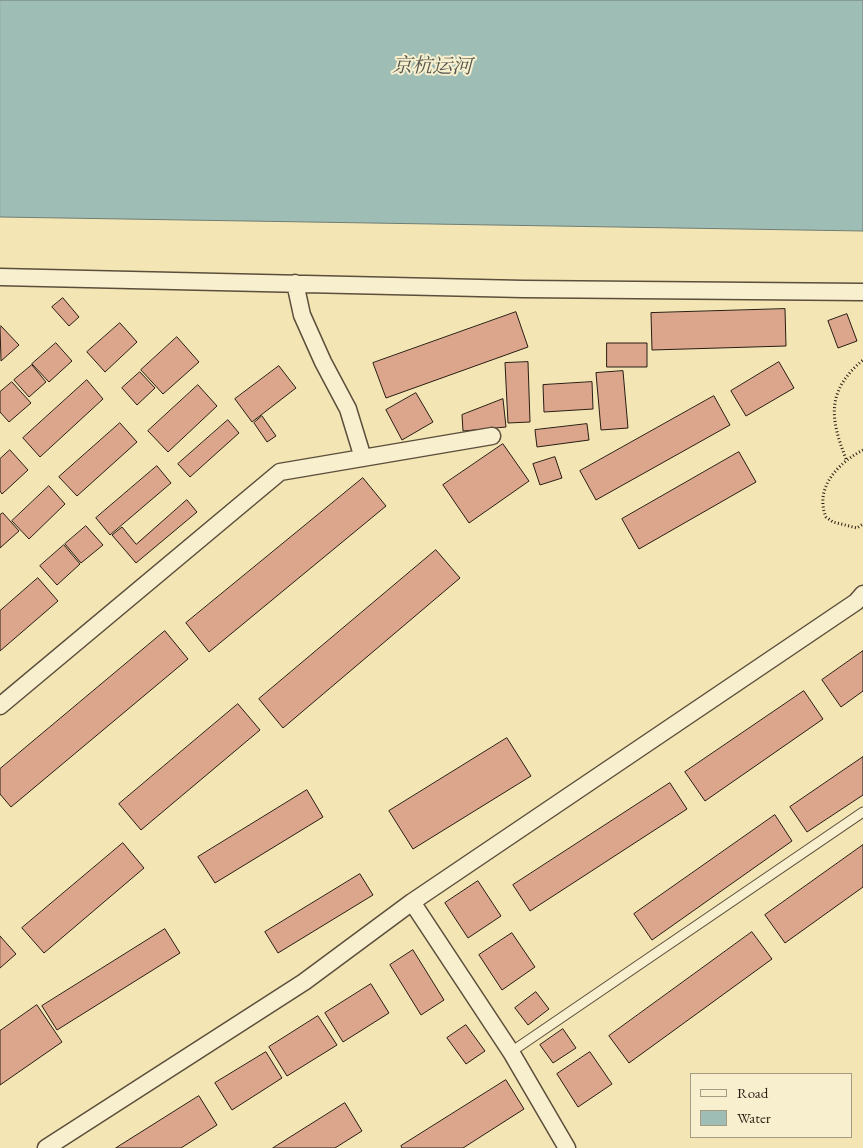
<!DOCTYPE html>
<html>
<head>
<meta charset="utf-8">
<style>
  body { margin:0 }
  #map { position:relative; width:863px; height:1148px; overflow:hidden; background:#f4e6b4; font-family:"EB Garamond",serif }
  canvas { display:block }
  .legend { position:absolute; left:690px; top:1073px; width:162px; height:65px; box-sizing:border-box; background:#f8efce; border:1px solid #a59b83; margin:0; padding:6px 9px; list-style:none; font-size:15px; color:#281c13 }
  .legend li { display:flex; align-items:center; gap:10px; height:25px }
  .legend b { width:25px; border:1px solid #a59b83 }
</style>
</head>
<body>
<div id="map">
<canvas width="863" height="1148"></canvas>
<ul class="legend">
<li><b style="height:6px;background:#f8efce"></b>Road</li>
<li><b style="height:14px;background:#9ebeb5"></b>Water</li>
</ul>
</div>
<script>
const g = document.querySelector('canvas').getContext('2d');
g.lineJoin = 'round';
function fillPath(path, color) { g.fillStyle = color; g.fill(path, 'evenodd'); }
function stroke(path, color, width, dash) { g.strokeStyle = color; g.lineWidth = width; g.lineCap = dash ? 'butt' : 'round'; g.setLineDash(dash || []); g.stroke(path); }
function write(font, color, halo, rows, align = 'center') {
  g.font = font + ' "EB Garamond","Noto Serif SC",serif'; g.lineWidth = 4; g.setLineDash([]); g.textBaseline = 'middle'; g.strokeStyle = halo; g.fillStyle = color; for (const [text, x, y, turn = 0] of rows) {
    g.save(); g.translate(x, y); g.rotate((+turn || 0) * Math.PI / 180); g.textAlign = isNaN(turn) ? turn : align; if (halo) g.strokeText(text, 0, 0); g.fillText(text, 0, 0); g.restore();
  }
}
const water = new Path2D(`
  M 0,0 L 863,0 L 863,231 L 0,217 Z`);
const building = new Path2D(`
  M 63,298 L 79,317 L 69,326 L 52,307 Z
  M 785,309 L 786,346 L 652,350 L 651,313 Z
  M 516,312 L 528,347 L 386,398 L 373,363 Z
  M 847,314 L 857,341 L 838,348 L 828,321 Z
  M 120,323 L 137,342 L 105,372 L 87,352 Z
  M 1,326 L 19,345 L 1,361 L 0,327 Z
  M 177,337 L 199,362 L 163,394 L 141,370 Z
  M 56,343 L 72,361 L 49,382 L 32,364 Z
  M 607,343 L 647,343 L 647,367 L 607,367 Z
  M 528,362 L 530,422 L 508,423 L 505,363 Z
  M 779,362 L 794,388 L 746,416 L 731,391 Z
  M 32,365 L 46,382 L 29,397 L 14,380 Z
  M 279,366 L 296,388 L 252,422 L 235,399 Z
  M 623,371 L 628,428 L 601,430 L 596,373 Z
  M 140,372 L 155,388 L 137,405 L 122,388 Z
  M 87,380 L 103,399 L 40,457 L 23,438 Z
  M 12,382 L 31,403 L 9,422 L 0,412 L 0,392 Z
  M 592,382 L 593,409 L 544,412 L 543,385 Z
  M 198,385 L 217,406 L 168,452 L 148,431 Z
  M 416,393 L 433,422 L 402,440 L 386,410 Z
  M 714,396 L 730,425 L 596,500 L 580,471 Z
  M 503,399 L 506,427 L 463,431 L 462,415 Z
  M 262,416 L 276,436 L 267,442 L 254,423 Z
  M 228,420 L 239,433 L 190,477 L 178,464 Z
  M 120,423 L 137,442 L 77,496 L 59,477 Z
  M 587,424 L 589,440 L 537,447 L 535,430 Z
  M 503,444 L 529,481 L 469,523 L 443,485 Z
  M 10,450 L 28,470 L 2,494 L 0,491 L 0,459 Z
  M 739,452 L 756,482 L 639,549 L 622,519 Z
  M 555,457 L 562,478 L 540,485 L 533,464 Z
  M 157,466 L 171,483 L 110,535 L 96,518 Z
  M 363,478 L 386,506 L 209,652 L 186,623 Z
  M 49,486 L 65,504 L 29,539 L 12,521 Z
  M 187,500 L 197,512 L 136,563 L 112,535 L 122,527 L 136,544 Z
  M 3,513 L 19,531 L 0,548 L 0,515 Z
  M 86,526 L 103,545 L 81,563 L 65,544 Z
  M 64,545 L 80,564 L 57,585 L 40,566 Z
  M 436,550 L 460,578 L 283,728 L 259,699 Z
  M 38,578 L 58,601 L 0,651 L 0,611 Z
  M 165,631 L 188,659 L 11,807 L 0,794 L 0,769 Z
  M 863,651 L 863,691 L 841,707 L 822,680 Z
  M 804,691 L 823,719 L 705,801 L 685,772 Z
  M 238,704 L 260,730 L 141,830 L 119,804 Z
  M 507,738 L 531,776 L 413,849 L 389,811 Z
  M 863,757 L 863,795 L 807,832 L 790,807 Z
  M 670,783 L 687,809 L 530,911 L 513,885 Z
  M 307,790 L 323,817 L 215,883 L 198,857 Z
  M 775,815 L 792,841 L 652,940 L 634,914 Z
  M 123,843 L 144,868 L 44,953 L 22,928 Z
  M 863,845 L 863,887 L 785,943 L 765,915 Z
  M 360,874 L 373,895 L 278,953 L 265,932 Z
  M 478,881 L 501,916 L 468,938 L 445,903 Z
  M 165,929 L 180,953 L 57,1030 L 42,1006 Z
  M 752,932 L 772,959 L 629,1063 L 609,1036 Z
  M 512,933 L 535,967 L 502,990 L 479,955 Z
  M 0,936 L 16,954 L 0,968 Z
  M 413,950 L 444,1000 L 421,1015 L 390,965 Z
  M 371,984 L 389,1013 L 343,1042 L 325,1013 Z
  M 536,992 L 549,1009 L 528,1025 L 515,1008 Z
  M 37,1005 L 62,1042 L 0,1085 L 0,1031 Z
  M 318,1016 L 337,1045 L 287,1076 L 269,1047 Z
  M 466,1025 L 485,1051 L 466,1064 L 447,1038 Z
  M 563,1029 L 576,1048 L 553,1063 L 540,1045 Z
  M 266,1052 L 282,1078 L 232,1110 L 215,1083 Z
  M 590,1052 L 612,1084 L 578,1107 L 557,1074 Z
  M 506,1080 L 524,1109 L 463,1148 L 402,1148 L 401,1146 Z
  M 199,1096 L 217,1125 L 181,1148 L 116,1148 Z
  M 345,1103 L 362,1131 L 335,1148 L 273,1148 Z`);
const path = new Path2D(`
  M 863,450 C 838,463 814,488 826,517 L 833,522 L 857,528 L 863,524
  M 846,459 C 830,418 826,391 863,360`);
const service = new Path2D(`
  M 511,1052 L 863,812`);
const minor = new Path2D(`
  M 0,277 L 523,289 L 863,292
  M 295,283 L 302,315 L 323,362 L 348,409 L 363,458
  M 0,706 L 280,472 L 492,436
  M 412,902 L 856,602 L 863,594
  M 46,1148 L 304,982 L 412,902 L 511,1052 L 567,1148`);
const waterNames = [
  ["京杭运河",432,67,1]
];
fillPath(water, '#9ebeb5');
stroke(water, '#6f7d74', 1);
fillPath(building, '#dca68d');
stroke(building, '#281c13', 1);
stroke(service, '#5b4e3b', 11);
stroke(minor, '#5b4e3b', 19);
stroke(path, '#281c13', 3, [1, 2.5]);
stroke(service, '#f8efce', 9);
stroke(minor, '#f8efce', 16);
write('italic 20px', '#51554c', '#f8efce', waterNames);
</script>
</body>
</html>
